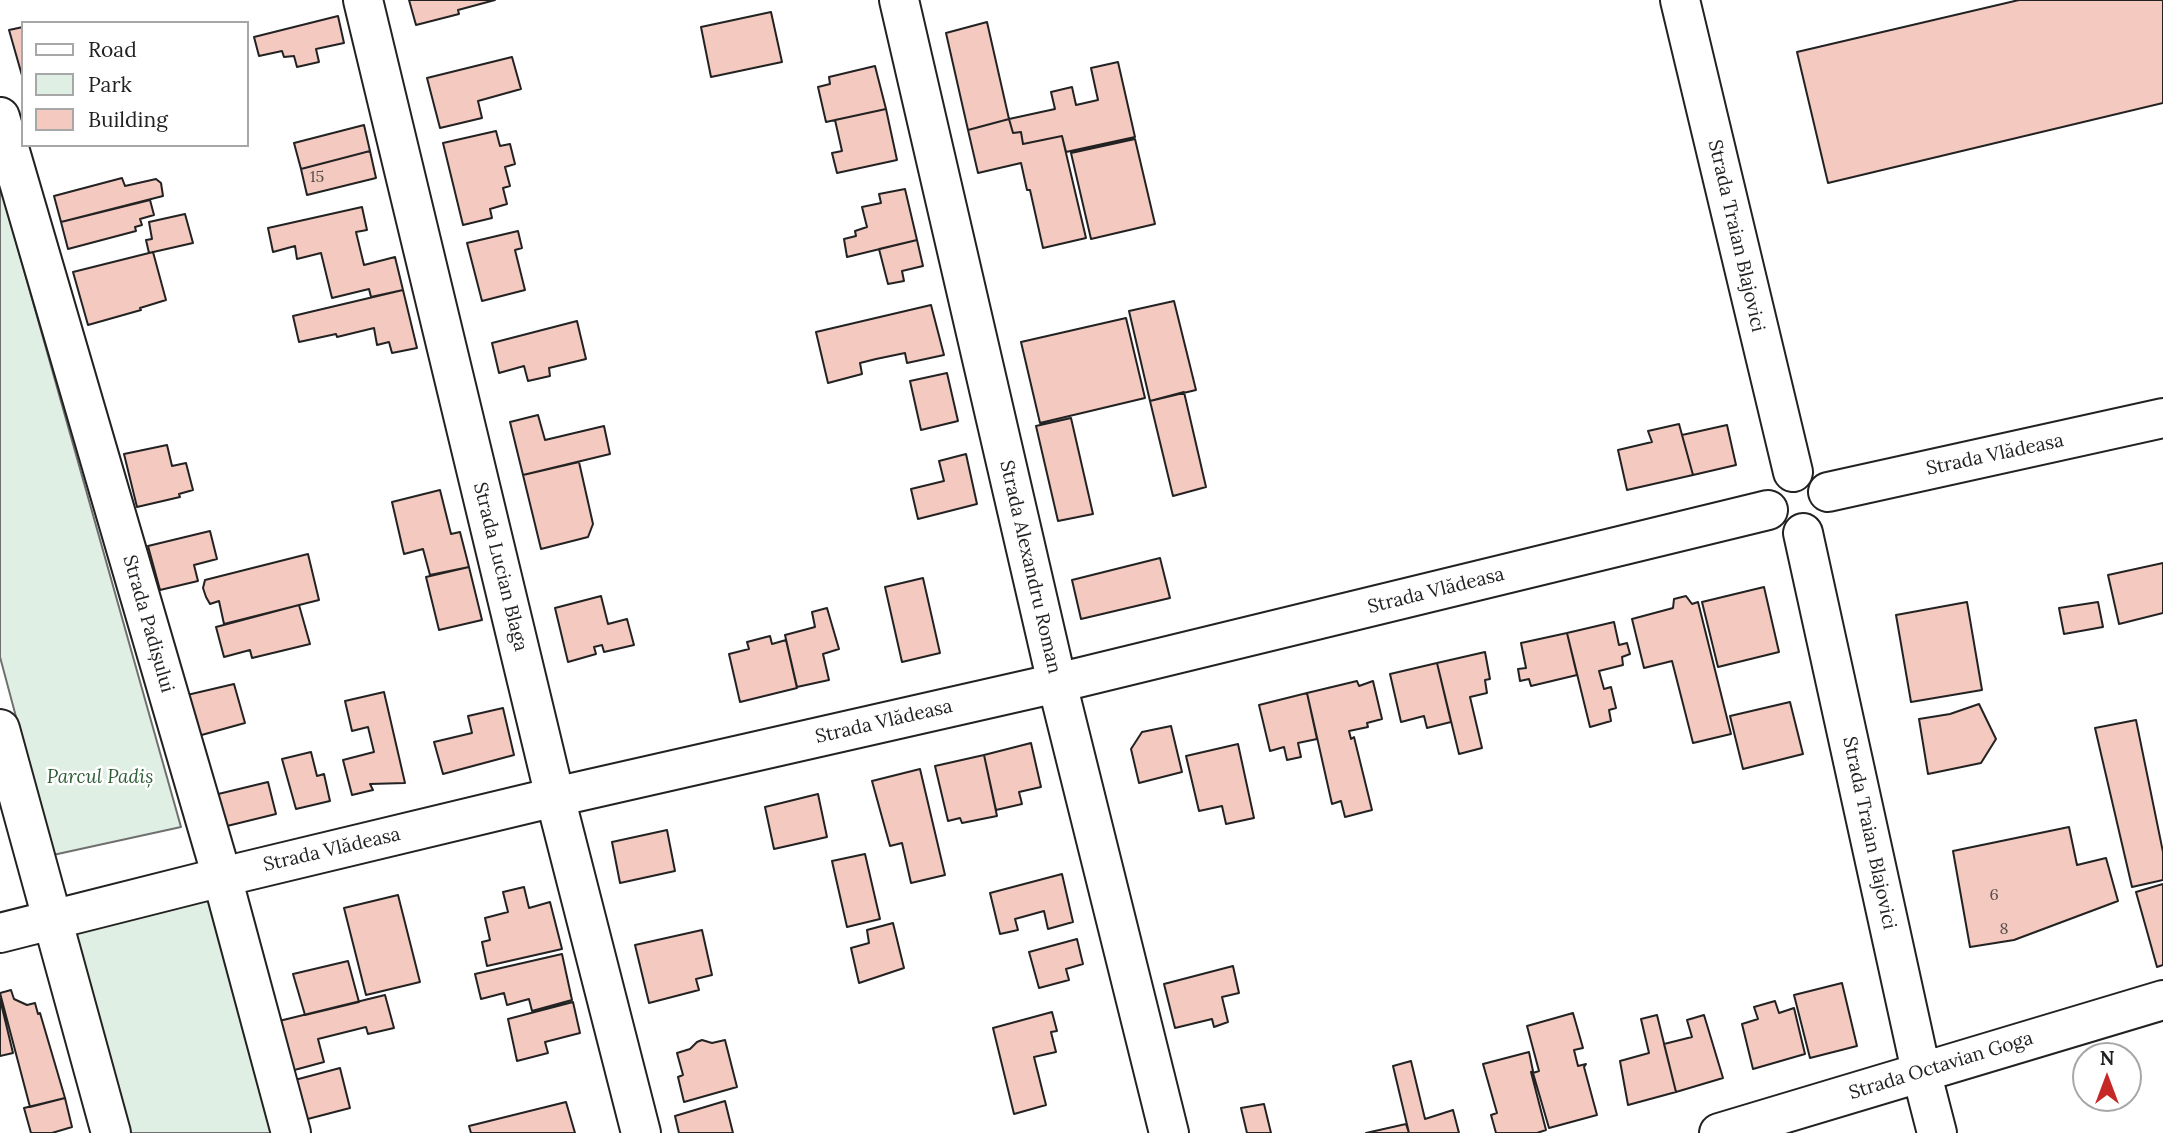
<!DOCTYPE html>
<html>
<head>
<meta charset="utf-8">
<style>
  body { margin:0 }
  #map { position:relative; width:2163px; height:1133px; overflow:hidden; background:#fff; font-family:Lora,serif }
  canvas { display:block }
  .legend { position:absolute; left:21px; top:21px; width:228px; height:126px; box-sizing:border-box; background:#fff; border:2px solid #a7a7a7; margin:0; padding:9px 12px; list-style:none; font-size:21px; color:#222 }
  .legend li { display:flex; align-items:center; gap:14px; height:35px }
  .legend b { width:35px; border:2px solid #a7a7a7 }
  .north { position:absolute; left:2072px; top:1042px; width:70px; height:70px; box-sizing:border-box; background:#fff; border:2px solid #a7a7a7; border-radius:50%; rotate:0deg; font-size:19px; font-weight:700; line-height:28px; text-align:center; color:#222 }
  .north::after { content:''; display:block; margin:auto; width:24px; height:32px; background:#c62828; clip-path:polygon(50% 0,100% 100%,50% 72%,0 100%) }
</style>
</head>
<body>
<div id="map">
<canvas width="2163" height="1133"></canvas>
<ul class="legend">
<li><b style="height:9px;background:#fff"></b>Road</li>
<li><b style="height:19px;background:#e0efe3"></b>Park</li>
<li><b style="height:19px;background:#f3c9c0"></b>Building</li>
</ul>
<div class="north">N</div>
</div>
<script>
const g = document.querySelector('canvas').getContext('2d');
g.lineJoin = 'round';
function fillPath(path, color) { g.fillStyle = color; g.fill(path, 'evenodd'); }
function stroke(path, color, width, dash) { g.strokeStyle = color; g.lineWidth = width; g.lineCap = dash ? 'butt' : 'round'; g.setLineDash(dash || []); g.stroke(path); }
function write(font, color, halo, rows, align = 'center') {
  g.font = font + ' Lora,serif'; g.lineWidth = 5; g.setLineDash([]); g.textBaseline = 'middle'; g.strokeStyle = halo; g.fillStyle = color; for (const [text, x, y, turn = 0] of rows) {
    g.save(); g.translate(x, y); g.rotate((+turn || 0) * Math.PI / 180); g.textAlign = isNaN(turn) ? turn : align; if (halo) g.strokeText(text, 0, 0); g.fillText(text, 0, 0); g.restore();
  }
}
const green = new Path2D(`
  M 0,185 L 181,827 L 53,855 L 0,657 Z
  M 222,877 L 291,1133 L 111,1133 L 52,920 Z`);
const building = new Path2D(`
  M 409,0 L 495,0 L 458,10 L 459,14 L 416,25 Z
  M 2019,0 L 2163,0 L 2163,103 L 1828,183 L 1797,52 Z
  M 771,12 L 782,62 L 711,77 L 701,27 Z
  M 338,16 L 344,43 L 316,49 L 319,62 L 297,67 L 294,56 L 284,57 L 282,51 L 259,56 L 254,37 Z
  M 987,22 L 1009,119 L 968,130 L 946,33 Z
  M 23,27 L 23,79 L 9,30 Z
  M 512,57 L 521,89 L 478,101 L 482,118 L 440,128 L 427,78 Z
  M 1118,62 L 1135,137 L 1066,152 L 1062,136 L 1023,144 L 1021,132 L 1013,133 L 1009,119 L 1055,109 L 1051,92 L 1072,87 L 1076,105 L 1098,100 L 1091,68 Z
  M 875,66 L 886,109 L 826,122 L 818,87 L 830,84 L 829,77 Z
  M 886,109 L 897,160 L 837,173 L 832,153 L 842,151 L 835,120 Z
  M 1009,119 L 1013,133 L 1021,132 L 1023,144 L 1062,136 L 1086,238 L 1043,248 L 1030,190 L 1027,190 L 1021,163 L 978,173 L 968,130 Z
  M 364,125 L 370,151 L 301,169 L 294,143 Z
  M 496,131 L 500,146 L 510,144 L 515,164 L 505,167 L 510,186 L 503,188 L 507,204 L 490,209 L 492,218 L 463,225 L 443,143 Z
  M 1135,139 L 1155,224 L 1091,239 L 1071,153 Z
  M 370,151 L 376,178 L 307,195 L 301,169 Z
  M 122,178 L 125,186 L 156,179 L 161,183 L 163,196 L 61,222 L 54,196 Z
  M 905,189 L 917,240 L 847,257 L 844,239 L 856,236 L 855,231 L 867,227 L 862,207 L 881,203 L 879,194 Z
  M 150,200 L 154,215 L 140,219 L 142,225 L 135,227 L 136,231 L 68,249 L 61,222 Z
  M 362,207 L 367,230 L 356,232 L 364,265 L 395,257 L 403,290 L 371,297 L 369,289 L 332,298 L 321,253 L 297,259 L 295,246 L 273,252 L 268,228 Z
  M 185,214 L 193,243 L 149,253 L 146,240 L 152,239 L 149,222 Z
  M 518,231 L 522,248 L 515,250 L 525,290 L 482,301 L 467,243 Z
  M 917,240 L 923,266 L 902,271 L 904,281 L 888,284 L 879,249 Z
  M 153,252 L 166,300 L 140,308 L 141,310 L 88,325 L 73,272 Z
  M 403,290 L 417,348 L 392,353 L 389,342 L 377,345 L 374,328 L 337,337 L 336,334 L 299,342 L 293,316 Z
  M 1174,301 L 1196,390 L 1150,401 L 1129,311 Z
  M 931,305 L 944,355 L 907,363 L 905,353 L 876,359 L 860,363 L 862,374 L 828,383 L 816,332 Z
  M 1126,318 L 1145,398 L 1040,423 L 1021,342 Z
  M 577,321 L 586,359 L 549,368 L 550,376 L 528,381 L 524,366 L 499,373 L 492,343 Z
  M 947,373 L 958,421 L 921,430 L 910,381 Z
  M 1184,392 L 1206,487 L 1173,496 L 1150,401 Z
  M 538,415 L 545,440 L 604,426 L 610,454 L 523,475 L 510,422 Z
  M 1071,418 L 1093,514 L 1058,521 L 1036,426 Z
  M 1679,424 L 1693,475 L 1627,490 L 1618,450 L 1652,442 L 1648,431 Z
  M 1727,425 L 1736,465 L 1693,475 L 1682,435 Z
  M 167,445 L 172,466 L 186,463 L 193,490 L 179,494 L 180,497 L 137,507 L 124,454 Z
  M 966,454 L 977,504 L 918,519 L 911,489 L 944,481 L 939,461 Z
  M 579,462 L 593,524 L 588,537 L 541,549 L 523,475 Z
  M 440,490 L 451,534 L 460,532 L 469,567 L 430,575 L 423,549 L 404,554 L 392,502 Z
  M 210,531 L 217,559 L 194,565 L 198,581 L 160,590 L 148,546 Z
  M 308,554 L 319,600 L 224,624 L 219,601 L 210,604 L 206,597 L 203,588 L 205,580 Z
  M 1160,558 L 1170,598 L 1081,619 L 1072,580 Z
  M 2163,563 L 2163,613 L 2119,624 L 2108,575 Z
  M 469,567 L 482,620 L 439,630 L 426,577 Z
  M 923,578 L 940,653 L 902,662 L 885,587 Z
  M 1764,587 L 1779,652 L 1718,667 L 1702,602 Z
  M 601,596 L 608,624 L 627,619 L 634,645 L 604,652 L 602,645 L 594,647 L 596,654 L 568,662 L 555,608 Z
  M 1686,596 L 1692,604 L 1698,602 L 1731,734 L 1693,743 L 1672,661 L 1644,668 L 1632,619 L 1673,608 L 1674,599 Z
  M 1967,602 L 1982,690 L 1911,702 L 1896,615 Z
  M 2098,602 L 2103,627 L 2064,634 L 2059,608 Z
  M 299,605 L 310,644 L 252,658 L 250,650 L 224,657 L 216,627 Z
  M 827,608 L 839,649 L 823,654 L 829,680 L 797,687 L 785,635 L 815,627 L 812,612 Z
  M 1614,622 L 1619,645 L 1627,643 L 1630,654 L 1622,657 L 1623,665 L 1599,671 L 1604,689 L 1611,687 L 1616,708 L 1609,710 L 1611,721 L 1590,727 L 1567,633 Z
  M 1567,633 L 1577,675 L 1531,686 L 1529,679 L 1520,681 L 1518,669 L 1526,668 L 1521,643 Z
  M 770,636 L 772,644 L 786,640 L 797,688 L 740,702 L 729,654 L 749,649 L 747,642 Z
  M 1485,652 L 1490,679 L 1485,680 L 1487,693 L 1470,697 L 1482,748 L 1459,754 L 1437,663 Z
  M 1437,663 L 1451,722 L 1427,728 L 1424,716 L 1401,722 L 1390,674 Z
  M 1357,681 L 1359,686 L 1373,681 L 1382,719 L 1367,723 L 1368,727 L 1349,731 L 1351,739 L 1354,737 L 1372,810 L 1345,817 L 1341,801 L 1332,804 L 1307,693 Z
  M 234,684 L 245,723 L 198,736 L 187,695 Z
  M 384,692 L 405,783 L 370,784 L 373,790 L 352,795 L 343,760 L 374,752 L 368,727 L 352,731 L 345,701 Z
  M 1307,693 L 1317,739 L 1298,743 L 1301,757 L 1287,760 L 1284,747 L 1270,751 L 1259,705 Z
  M 1790,702 L 1803,754 L 1743,769 L 1730,716 Z
  M 1979,704 L 1996,739 L 1981,763 L 1928,774 L 1919,719 L 1950,714 Z
  M 503,708 L 514,755 L 443,774 L 434,742 L 472,733 L 468,716 Z
  M 2136,720 L 2163,852 L 2163,880 L 2132,887 L 2095,728 Z
  M 1171,726 L 1182,772 L 1139,783 L 1131,749 L 1142,732 Z
  M 1031,743 L 1041,787 L 1019,792 L 1022,804 L 996,810 L 984,755 Z
  M 1238,744 L 1254,818 L 1226,824 L 1222,806 L 1199,811 L 1186,756 Z
  M 311,752 L 317,776 L 324,774 L 330,801 L 296,809 L 282,759 Z
  M 984,755 L 997,816 L 962,823 L 960,818 L 948,821 L 935,766 Z
  M 920,769 L 945,875 L 911,883 L 902,843 L 890,846 L 872,781 Z
  M 268,782 L 276,814 L 223,827 L 214,795 Z
  M 818,794 L 827,837 L 774,849 L 765,807 Z
  M 2069,827 L 2077,865 L 2106,858 L 2118,901 L 2014,940 L 1970,947 L 1953,851 Z
  M 667,830 L 675,871 L 620,883 L 612,842 Z
  M 865,854 L 880,919 L 847,927 L 832,861 Z
  M 1062,874 L 1073,922 L 1048,929 L 1044,911 L 1015,919 L 1018,930 L 1000,934 L 990,893 Z
  M 2163,884 L 2163,965 L 2157,967 L 2136,892 Z
  M 524,887 L 529,908 L 550,902 L 562,949 L 487,966 L 482,942 L 490,940 L 485,918 L 508,912 L 503,892 Z
  M 398,895 L 420,982 L 366,995 L 344,908 Z
  M 893,923 L 904,968 L 859,983 L 851,948 L 869,943 L 867,930 Z
  M 702,930 L 712,975 L 696,979 L 699,990 L 649,1003 L 635,945 Z
  M 1077,939 L 1083,964 L 1066,969 L 1069,980 L 1039,988 L 1029,952 Z
  M 562,954 L 572,1000 L 532,1011 L 529,999 L 507,1005 L 504,993 L 481,999 L 475,974 Z
  M 348,961 L 359,1002 L 305,1015 L 293,974 Z
  M 1233,966 L 1239,993 L 1222,997 L 1228,1022 L 1214,1027 L 1212,1019 L 1175,1028 L 1164,984 Z
  M 1842,983 L 1857,1046 L 1810,1058 L 1794,995 Z
  M 11,990 L 14,999 L 27,1005 L 35,1003 L 38,1014 L 40,1013 L 65,1098 L 30,1107 L 0,993 Z
  M 385,995 L 394,1028 L 368,1034 L 366,1027 L 318,1039 L 324,1062 L 287,1072 L 275,1022 Z
  M 0,999 L 13,1053 L 0,1056 Z
  M 1775,1001 L 1779,1013 L 1794,1008 L 1805,1054 L 1753,1069 L 1742,1024 L 1758,1019 L 1754,1007 Z
  M 573,1002 L 580,1033 L 545,1042 L 548,1053 L 517,1061 L 508,1019 Z
  M 1052,1012 L 1057,1031 L 1051,1032 L 1056,1052 L 1034,1057 L 1046,1105 L 1014,1114 L 993,1028 Z
  M 1573,1013 L 1583,1048 L 1574,1050 L 1578,1066 L 1586,1064 L 1584,1067 L 1597,1115 L 1549,1128 L 1533,1073 L 1539,1071 L 1527,1026 Z
  M 1657,1015 L 1676,1092 L 1628,1105 L 1620,1061 L 1649,1053 L 1641,1019 Z
  M 1704,1015 L 1723,1078 L 1676,1092 L 1664,1044 L 1692,1037 L 1687,1020 Z
  M 702,1040 L 712,1043 L 725,1040 L 737,1087 L 684,1102 L 678,1077 L 683,1075 L 677,1053 L 690,1049 L 697,1042 Z
  M 1529,1052 L 1533,1071 L 1531,1072 L 1546,1130 L 1537,1133 L 1496,1133 L 1491,1115 L 1497,1113 L 1483,1064 Z
  M 1411,1061 L 1425,1119 L 1453,1110 L 1459,1133 L 1409,1133 L 1393,1066 Z
  M 340,1068 L 350,1108 L 300,1121 L 291,1081 Z
  M 65,1098 L 72,1127 L 52,1133 L 31,1133 L 24,1108 Z
  M 725,1101 L 733,1133 L 679,1133 L 675,1116 Z
  M 566,1102 L 575,1133 L 471,1133 L 469,1126 Z
  M 1264,1104 L 1271,1133 L 1247,1133 L 1241,1108 Z
  M 1406,1124 L 1409,1133 L 1366,1133 Z`);
const minor = new Path2D(`
  M 363,0 L 555,797 L 641,1133
  M 899,0 L 1057,683 L 1169,1133
  M 1680,0 L 1793,472
  M 0,117 L 222,877 L 291,1133
  M 1828,492 L 2163,418
  M 1803,533 L 1921,1071 L 1937,1133
  M 0,729 L 111,1133
  M 0,933 L 222,877 L 555,797 L 1057,683 L 1768,510
  M 1719,1133 L 2163,1000`);
const numberNames = [
  ["15",317,177],
  ["6",1994,895],
  ["8",2004,929]
];
const streetNames = [
  ["Strada Traian Blajovici",1736,236,77],
  ["Strada Vlădeasa",1995,455,-12],
  ["Strada Lucian Blaga",500,567,76],
  ["Strada Alexandru Roman",1030,567,77],
  ["Strada Vlădeasa",1436,591,-14],
  ["Strada Padișului",148,624,74],
  ["Strada Vlădeasa",884,722,-13],
  ["Strada Traian Blajovici",1869,833,78],
  ["Strada Vlădeasa",332,850,-13],
  ["Strada Octavian Goga",1941,1066,-17]
];
const parkNames = [
  ["Parcul Padiș",100,778]
];
fillPath(green, '#e0efe3');
stroke(green, '#6f6f6f', 2);
fillPath(building, '#f3c9c0');
stroke(building, '#222', 2);
stroke(minor, '#222', 42);
stroke(minor, '#fff', 38);
write('16px', '#564c4a', null, numberNames);
write('19px', '#222', '#fff', streetNames);
write('italic 19px', '#2f5e38', '#fff', parkNames);
</script>
</body>
</html>
